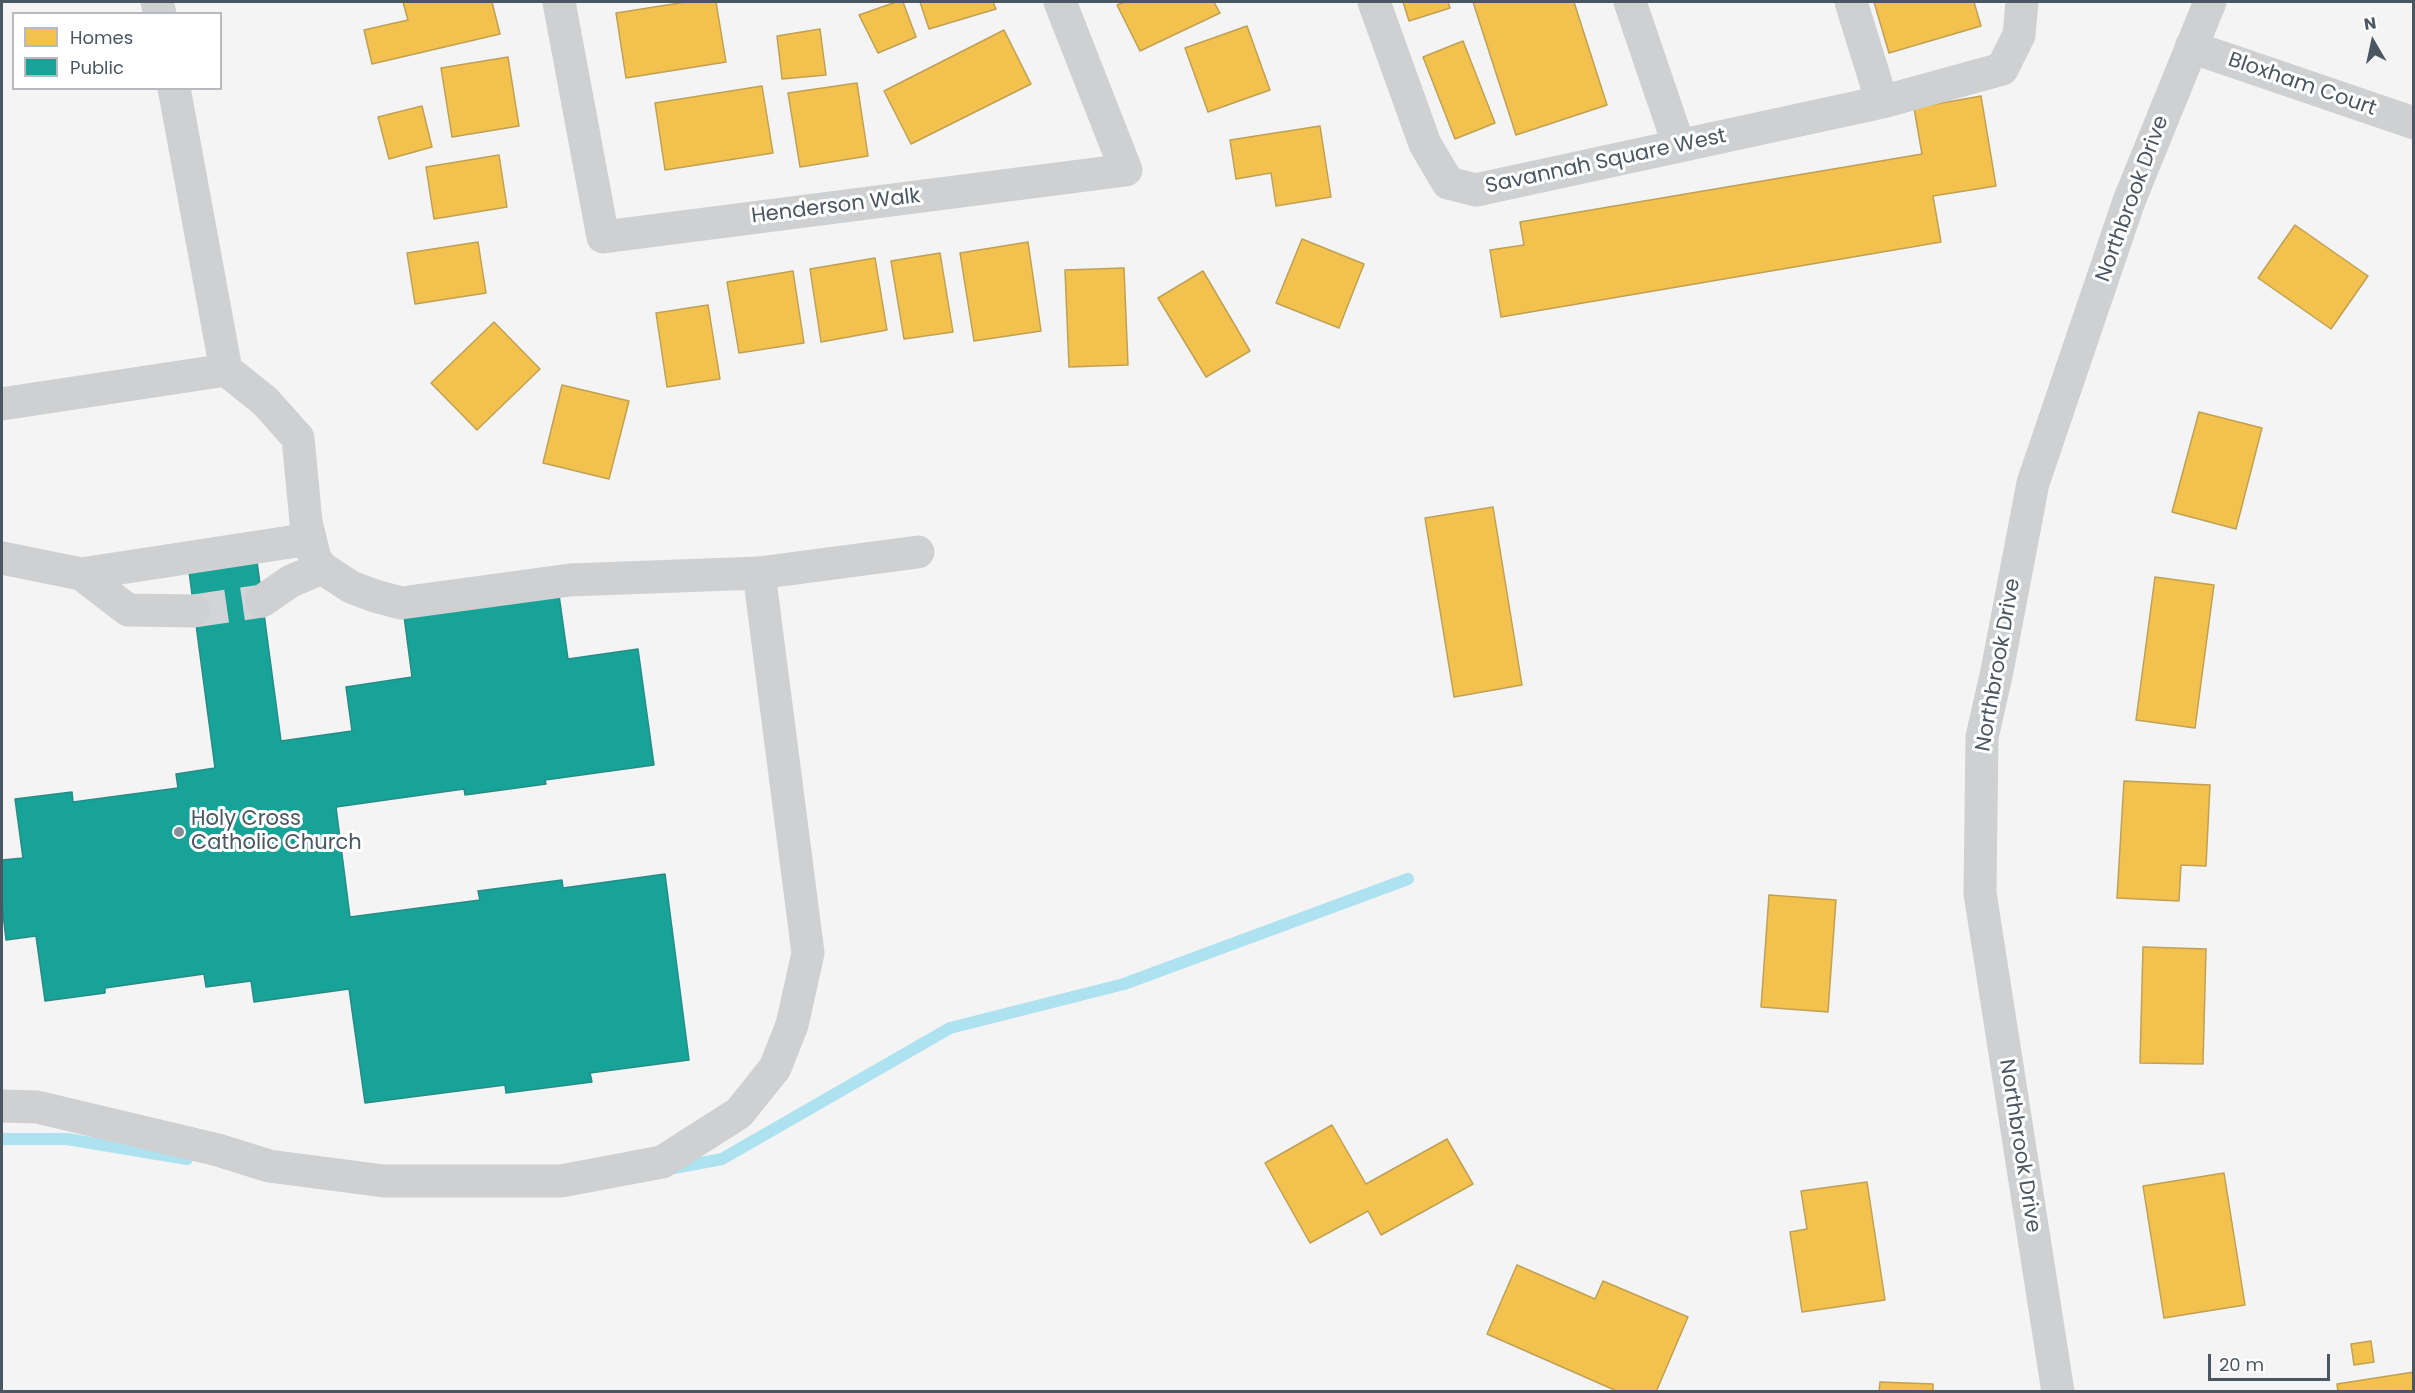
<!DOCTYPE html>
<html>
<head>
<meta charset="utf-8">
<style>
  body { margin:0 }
  #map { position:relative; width:2415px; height:1393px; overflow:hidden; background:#f4f4f4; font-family:Poppins,sans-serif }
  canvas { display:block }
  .frame { position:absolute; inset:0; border:3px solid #4a5661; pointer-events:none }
  .legend { position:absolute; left:12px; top:12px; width:210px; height:78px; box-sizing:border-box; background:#fff; border:2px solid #b7bbc0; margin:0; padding:8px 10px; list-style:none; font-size:18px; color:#4a5661 }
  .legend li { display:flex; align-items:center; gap:12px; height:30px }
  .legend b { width:30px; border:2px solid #b7bbc0 }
  .north { position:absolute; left:2343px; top:12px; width:60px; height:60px; -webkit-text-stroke:4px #fff; paint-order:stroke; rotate:351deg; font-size:16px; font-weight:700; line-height:24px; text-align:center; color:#4a5661 }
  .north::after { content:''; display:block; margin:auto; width:21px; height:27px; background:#4a5661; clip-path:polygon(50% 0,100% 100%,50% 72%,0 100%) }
  .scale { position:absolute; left:2208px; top:1354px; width:122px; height:27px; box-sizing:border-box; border:3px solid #4a5661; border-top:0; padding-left:8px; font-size:18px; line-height:21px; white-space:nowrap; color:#4a5661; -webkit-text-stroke:4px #fff; paint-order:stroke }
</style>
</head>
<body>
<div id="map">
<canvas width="2415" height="1393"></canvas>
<div class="frame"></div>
<ul class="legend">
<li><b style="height:16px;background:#f2c14e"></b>Homes</li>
<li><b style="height:16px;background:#17a398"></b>Public</li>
</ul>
<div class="north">N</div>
<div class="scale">20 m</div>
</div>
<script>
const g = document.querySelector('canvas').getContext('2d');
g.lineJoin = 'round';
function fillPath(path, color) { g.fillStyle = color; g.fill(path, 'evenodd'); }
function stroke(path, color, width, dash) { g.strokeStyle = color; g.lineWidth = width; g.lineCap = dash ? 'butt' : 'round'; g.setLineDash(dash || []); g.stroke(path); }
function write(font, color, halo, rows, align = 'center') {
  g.font = font + ' Poppins,sans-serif'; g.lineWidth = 6; g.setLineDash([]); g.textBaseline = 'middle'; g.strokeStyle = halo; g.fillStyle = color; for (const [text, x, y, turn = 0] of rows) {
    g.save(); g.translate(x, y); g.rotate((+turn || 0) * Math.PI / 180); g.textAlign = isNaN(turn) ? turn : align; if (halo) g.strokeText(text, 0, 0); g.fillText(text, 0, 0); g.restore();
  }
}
const homes = new Path2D(`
  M 403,2 L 492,2 L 500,34 L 372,64 L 364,30 L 408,20 Z
  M 686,2 L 716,2 L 726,62 L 626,78 L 616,13 Z
  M 896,2 L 903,2 L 916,37 L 878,53 L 859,15 Z
  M 920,2 L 993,2 L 996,9 L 929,29 Z
  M 1125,2 L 1214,2 L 1220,13 L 1140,51 L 1117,5 Z
  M 1403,2 L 1448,2 L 1450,8 L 1409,21 Z
  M 1473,2 L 1574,2 L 1607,105 L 1516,135 Z
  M 1874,2 L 1974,2 L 1981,26 L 1889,53 Z
  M 1247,26 L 1270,90 L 1208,112 L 1185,48 Z
  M 820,29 L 826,75 L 782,79 L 777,36 Z
  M 1004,30 L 1031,84 L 911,144 L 884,91 Z
  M 1463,41 L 1495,123 L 1455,139 L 1423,57 Z
  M 508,57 L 519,126 L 452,137 L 441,68 Z
  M 857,83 L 868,156 L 800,167 L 788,93 Z
  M 762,86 L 773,153 L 665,170 L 655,103 Z
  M 1981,96 L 1996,186 L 1933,196 L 1941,242 L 1501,317 L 1490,250 L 1524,245 L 1520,222 L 1922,154 L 1914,108 Z
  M 422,106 L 432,147 L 389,159 L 378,117 Z
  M 1320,126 L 1331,197 L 1276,206 L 1271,173 L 1236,179 L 1230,140 Z
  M 499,155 L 507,207 L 434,219 L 426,167 Z
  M 2295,225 L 2368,276 L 2331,329 L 2258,278 Z
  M 1302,239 L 1364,264 L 1339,328 L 1276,303 Z
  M 478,242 L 486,293 L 415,304 L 407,253 Z
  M 1028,242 L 1041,331 L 974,341 L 960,253 Z
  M 940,253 L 953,332 L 904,339 L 891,261 Z
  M 875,258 L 887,330 L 821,342 L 810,269 Z
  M 1124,268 L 1128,365 L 1069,367 L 1065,270 Z
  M 793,271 L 804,343 L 739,353 L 727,282 Z
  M 1203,271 L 1250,351 L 1206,377 L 1158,298 Z
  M 708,305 L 720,379 L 667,387 L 656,313 Z
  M 494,322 L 540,369 L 477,430 L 431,383 Z
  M 562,385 L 629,401 L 609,479 L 543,463 Z
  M 2199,412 L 2262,428 L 2236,529 L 2172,512 Z
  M 1493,507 L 1522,685 L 1454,697 L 1425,518 Z
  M 2155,577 L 2214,585 L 2195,728 L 2136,720 Z
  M 2124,781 L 2210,785 L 2206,866 L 2181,865 L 2179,901 L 2117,898 Z
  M 1769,895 L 1836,900 L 1828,1012 L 1761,1007 Z
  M 2143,947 L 2206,949 L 2203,1064 L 2140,1063 Z
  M 1332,1125 L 1366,1184 L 1447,1139 L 1473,1184 L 1381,1235 L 1368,1211 L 1310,1243 L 1265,1163 Z
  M 2224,1173 L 2245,1305 L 2164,1318 L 2143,1186 Z
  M 1867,1182 L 1885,1300 L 1802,1312 L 1790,1232 L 1807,1229 L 1801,1191 Z
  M 1517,1265 L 1595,1299 L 1603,1281 L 1688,1317 L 1656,1392 L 1619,1392 L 1487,1334 Z
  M 2371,1341 L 2374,1362 L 2354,1365 L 2351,1344 Z
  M 2414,1372 L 2414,1392 L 2338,1392 L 2337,1384 Z
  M 1880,1382 L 1933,1384 L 1933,1392 L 1879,1392 Z`);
const public = new Path2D(`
  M 256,554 L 281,741 L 352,731 L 346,687 L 412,677 L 404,616 L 559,595 L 568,659 L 638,649 L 654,765 L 545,780 L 546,784 L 465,795 L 464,789 L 336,807 L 350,917 L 480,900 L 478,891 L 562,880 L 563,888 L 665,874 L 689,1060 L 590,1073 L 592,1082 L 506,1093 L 505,1085 L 365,1103 L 349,989 L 254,1002 L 251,981 L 206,987 L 204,974 L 105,988 L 105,993 L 45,1001 L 36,936 L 6,940 L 2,905 L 2,860 L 23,858 L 15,799 L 72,792 L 73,802 L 178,788 L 176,774 L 215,768 L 188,564 Z`);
const stream = new Path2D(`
  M 2,1139 L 67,1139 L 187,1159
  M 674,1168 L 722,1159 L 950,1028 L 1124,984 L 1408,879`);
const minorTunnel = new Path2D(`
  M 194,611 L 262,601`);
const minor = new Path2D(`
  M 157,2 L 160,14
  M 559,2 L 603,237 L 1126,170 L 1060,2
  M 1374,2 L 1425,144 L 1448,183 L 1476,190 L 1882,102 L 2002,69 L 2019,35 L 2022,2
  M 1630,2 L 1679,146
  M 1851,2 L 1882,102
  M 2191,47 L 2414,123
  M 226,370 L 265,401 L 298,438 L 306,522 L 315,559 L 322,568 L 351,587 L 375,596 L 401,603 L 570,580 L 759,573 L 918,552
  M 2,404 L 226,370 L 174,88
  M 2,558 L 81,574 L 310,539
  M 81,574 L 128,610 L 194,611
  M 262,601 L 291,581 L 322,568
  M 2,1106 L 37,1107 L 218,1150 L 269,1166 L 384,1181 L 561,1181 L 662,1162 L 739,1113 L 775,1068 L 792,1025 L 808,953 L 759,573
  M 2058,1392 L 1980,893 L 1982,737 L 1997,671 L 2033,483 L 2129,201 L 2210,2`);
const markers = [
  [179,832,6,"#868d94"]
];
const streetNames = [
  ["Bloxham Court",2302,85,19],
  ["Savannah Square West",1606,162,-12],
  ["Northbrook Drive",2133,199,-70],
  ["Henderson Walk",836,207,-7],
  ["Northbrook Drive",1999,665,-80],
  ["Northbrook Drive",2019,1146,81]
];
const poiNames = [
  ["Holy Cross",191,820],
  ["Catholic Church",191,844]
];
fillPath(homes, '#f2c14e');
stroke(homes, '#c0a154', 1.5);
fillPath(public, '#17a398');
stroke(public, '#268c88', 1.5);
stroke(stream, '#aee2f0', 12);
stroke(minorTunnel, '#d2d4d7', 33, [33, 16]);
stroke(minor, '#ced0d2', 33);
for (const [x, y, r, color] of markers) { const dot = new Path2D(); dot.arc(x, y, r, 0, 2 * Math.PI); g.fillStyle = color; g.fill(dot); stroke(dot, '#fff', 2); }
write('21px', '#4a5661', '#fff', streetNames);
write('21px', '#4a5661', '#fff', poiNames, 'left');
</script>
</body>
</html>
